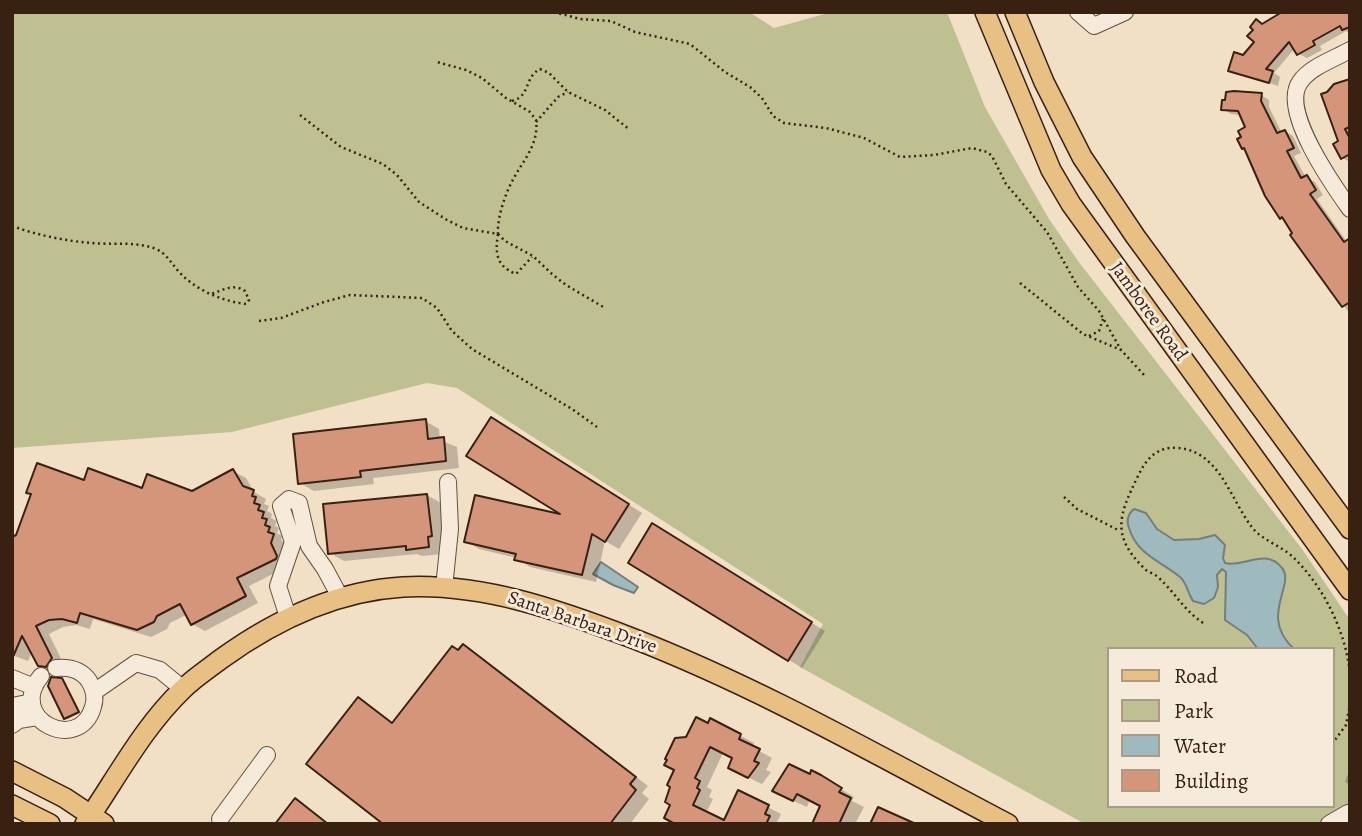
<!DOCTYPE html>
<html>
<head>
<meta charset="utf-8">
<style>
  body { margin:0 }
  #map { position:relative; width:1362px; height:836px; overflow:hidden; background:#f1dfc6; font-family:Alegreya,serif }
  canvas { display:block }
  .frame { position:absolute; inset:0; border:14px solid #392112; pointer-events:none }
  .legend { position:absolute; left:1107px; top:647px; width:228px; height:161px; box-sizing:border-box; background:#f6eada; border:2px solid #aa9a8a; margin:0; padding:9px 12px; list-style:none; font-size:21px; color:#392112 }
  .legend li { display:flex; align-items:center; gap:14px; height:35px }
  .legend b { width:35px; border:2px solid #aa9a8a }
</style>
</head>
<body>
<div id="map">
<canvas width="1362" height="836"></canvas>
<div class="frame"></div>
<ul class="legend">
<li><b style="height:9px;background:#e8c083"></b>Road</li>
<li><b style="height:19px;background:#bfc092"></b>Park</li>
<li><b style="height:19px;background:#9fbabf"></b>Water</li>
<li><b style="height:19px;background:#d4957a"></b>Building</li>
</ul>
</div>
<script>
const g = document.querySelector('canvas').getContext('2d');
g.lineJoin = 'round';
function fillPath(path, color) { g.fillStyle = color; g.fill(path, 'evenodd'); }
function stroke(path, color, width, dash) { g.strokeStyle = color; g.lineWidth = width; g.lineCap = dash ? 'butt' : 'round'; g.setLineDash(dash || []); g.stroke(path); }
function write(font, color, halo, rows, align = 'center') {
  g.font = font + ' Alegreya,serif'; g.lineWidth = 6; g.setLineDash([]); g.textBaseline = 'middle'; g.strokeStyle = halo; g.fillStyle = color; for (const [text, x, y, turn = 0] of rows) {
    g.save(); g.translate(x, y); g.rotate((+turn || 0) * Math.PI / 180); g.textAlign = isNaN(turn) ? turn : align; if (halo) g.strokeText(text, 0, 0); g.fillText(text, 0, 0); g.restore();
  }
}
const green = new Path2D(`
  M 12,12 L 749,12 L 774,28 L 832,12 L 947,12 L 985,107 L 1049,219 L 1078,261 L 1302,549 L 1350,620 L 1350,824 L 1085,824 L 800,667 L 823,624 L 457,388 L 427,383 L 232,432 L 12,448 ZM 1108,649 L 1332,649 L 1332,806 L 1108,806 Z`);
const water = new Path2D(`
  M 1134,509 L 1146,513 L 1157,529 L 1174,540 L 1199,539 L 1215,535 L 1225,545 L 1223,558 L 1225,563 C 1243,568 1266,547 1282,568 C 1296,585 1258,616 1294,649 L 1258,649 L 1247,635 L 1225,620 L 1226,572 L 1222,569 L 1217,575 L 1218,587 L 1214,598 L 1204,604 L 1193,601 C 1188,594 1187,583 1180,577 C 1161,561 1137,555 1129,528 C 1126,520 1128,514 1134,509 Z
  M 601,562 L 638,587 L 634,593 L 613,585 L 593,574 Z`);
const shadow = new Path2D(`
  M 1350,12 L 1350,33 L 1346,31 L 1320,46 L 1322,50 L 1307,58 L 1299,54 L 1295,48 L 1274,73 L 1280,77 L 1278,86 L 1230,70 L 1256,41 L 1263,25 Z
  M 1350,80 L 1350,162 L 1342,158 L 1340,142 Z
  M 1261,95 L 1269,100 L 1269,107 L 1282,133 L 1285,131 L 1293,136 L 1301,153 L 1294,156 L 1306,178 L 1315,182 L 1323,195 L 1317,199 L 1347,242 L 1350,241 L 1350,314 L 1293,235 L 1295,234 L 1286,220 L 1281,217 L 1246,149 L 1243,148 L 1247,128 L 1241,115 L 1231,114 L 1223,109 Z
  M 425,421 L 439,429 L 440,440 L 457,447 L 459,468 L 373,478 L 374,484 L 314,491 L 300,483 Z
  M 505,427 L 642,513 L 619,549 L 605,541 L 596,582 L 530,567 L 517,558 L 479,549 L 466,541 L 568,518 Z
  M 233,471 L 246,478 L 254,492 L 266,499 L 264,504 L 269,506 L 267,511 L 272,514 L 271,518 L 277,521 L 275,526 L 279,528 L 277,533 L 282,536 L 281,540 L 286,544 L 289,566 L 249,586 L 258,603 L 205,631 L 192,624 L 186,615 L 170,623 L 167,629 L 151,637 L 93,619 L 90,629 L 76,625 L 63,627 L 49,634 L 65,667 L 53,673 L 39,665 L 32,651 L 28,661 L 12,655 L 85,482 L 143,490 L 192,493 Z
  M 427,495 L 441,503 L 445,543 L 442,554 L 422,556 L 417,554 L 344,561 L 330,553 Z
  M 666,534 L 825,631 L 802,668 L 630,562 Z
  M 463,646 L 477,654 L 648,786 L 642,793 L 649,799 L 630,824 L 383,824 L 359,699 L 393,724 Z
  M 62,680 L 65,682 L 80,713 L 68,719 L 66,718 Z
  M 711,720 L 754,743 L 752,747 L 772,758 L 766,770 L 771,772 L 762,784 L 743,775 L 734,758 L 723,753 L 707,787 L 712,790 L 709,797 L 713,799 L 706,813 L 725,822 L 739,792 L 781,814 L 777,822 L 780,824 L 676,824 L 672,804 L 687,739 L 709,725 Z
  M 1350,768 L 1350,785 L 1345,782 Z
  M 820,776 L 854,797 L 852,801 L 864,807 L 855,824 L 813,824 L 822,806 L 810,799 L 807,807 L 787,798 L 811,777 Z`);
const building = new Path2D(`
  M 1282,12 L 1350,12 L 1350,27 L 1342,30 L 1340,26 L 1313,41 L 1315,45 L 1297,55 L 1289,42 L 1266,69 L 1273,71 L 1269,83 L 1228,71 L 1234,52 L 1243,55 L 1254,42 L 1247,36 L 1253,30 L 1250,27 L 1256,19 L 1262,24 Z
  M 1350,79 L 1350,127 L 1345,129 L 1350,139 L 1350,154 L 1341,159 L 1333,144 L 1338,141 L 1321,94 L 1327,92 L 1334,84 Z
  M 1234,91 L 1262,93 L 1261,101 L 1277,133 L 1285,130 L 1294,148 L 1287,151 L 1301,178 L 1307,175 L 1316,190 L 1310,194 L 1344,242 L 1350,238 L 1350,302 L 1342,307 L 1290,235 L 1292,233 L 1282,217 L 1280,219 L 1265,196 L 1244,148 L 1242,149 L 1237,139 L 1241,137 L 1238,131 L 1245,127 L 1238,111 L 1221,110 L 1222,100 L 1225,100 L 1226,92 Z
  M 491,417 L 629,504 L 605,542 L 592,534 L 582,575 L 514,560 L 516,554 L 464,542 L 475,495 L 560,514 L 466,456 Z
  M 426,419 L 428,439 L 444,437 L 446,461 L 360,471 L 361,477 L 298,484 L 293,434 Z
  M 37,463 L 84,480 L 88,468 L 142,488 L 147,474 L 192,491 L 233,469 L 243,486 L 254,490 L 252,496 L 256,497 L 254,503 L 260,505 L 258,510 L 264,512 L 262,518 L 267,519 L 265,525 L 270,527 L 268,532 L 274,534 L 271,543 L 277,556 L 276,559 L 237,578 L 246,596 L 191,625 L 180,604 L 157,616 L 154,622 L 137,630 L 80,613 L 77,623 L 62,619 L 49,620 L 36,626 L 52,658 L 46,667 L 38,666 L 22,636 L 12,659 L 12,537 L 16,535 L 31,494 L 26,493 Z
  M 427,494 L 432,536 L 428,537 L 429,547 L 406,550 L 406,546 L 328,554 L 323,504 Z
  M 652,523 L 812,622 L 788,661 L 628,563 Z
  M 463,644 L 636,777 L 630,784 L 636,790 L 610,824 L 383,824 L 306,764 L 358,697 L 392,723 L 452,646 L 458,650 Z
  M 51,677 L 62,678 L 79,712 L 64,719 L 48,686 Z
  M 696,717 L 708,723 L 710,718 L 741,734 L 739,739 L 760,749 L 754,761 L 759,763 L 748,778 L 728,768 L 732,758 L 710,747 L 695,778 L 700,781 L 697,788 L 700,790 L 693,805 L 724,820 L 738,790 L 769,805 L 765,814 L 770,816 L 766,824 L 675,824 L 664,818 L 670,805 L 665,802 L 670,787 L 667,785 L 674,770 L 664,765 L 667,760 L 665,759 L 675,738 L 686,737 Z
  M 789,764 L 810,774 L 811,770 L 821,775 L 842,788 L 839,792 L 851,798 L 839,824 L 812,824 L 820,806 L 797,794 L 793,801 L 772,791 Z
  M 295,798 L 328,824 L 275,824 Z
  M 878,807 L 916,824 L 870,824 Z`);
const path = new Path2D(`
  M 554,12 L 580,19 L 611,21 L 635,32 L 690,44 L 725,72 L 750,87 L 762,98 L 773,116 L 784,123 L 826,128 L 864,138 L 900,157 L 934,155 L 972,148 L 987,152 L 992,156 L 1006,184 L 1047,232 L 1078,287 L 1099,311 L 1121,350 L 1146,377
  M 512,101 C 531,96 524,77 540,69 L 549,73 L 568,92 L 605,110 L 630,130
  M 300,115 L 341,147 L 383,164 L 397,175 L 419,202 L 447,220 L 463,228 L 498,234 C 497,217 506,191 515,176 C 525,158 539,143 536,120 L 530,112 L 506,98 L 482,78 L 466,70 L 437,62
  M 536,122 L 558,97 L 568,92
  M 12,226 C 37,235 65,241 92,243 C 113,245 135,241 156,249 C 167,254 171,263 179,272 C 196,290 221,301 246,304 L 249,300 L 245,291 C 233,283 224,290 211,294
  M 498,234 L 505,241 L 533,256 L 552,274 L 566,285 L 605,308
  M 498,234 C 495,253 496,266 516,274 L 532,257
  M 1020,283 L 1083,334 L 1121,350
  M 259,321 L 281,318 L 324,302 L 350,295 L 422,298 L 437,308 L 452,331 L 472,349 L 572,409 L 597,427
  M 1089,336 L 1099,331 L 1103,319
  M 1064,497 L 1077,509 L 1120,531
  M 1203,623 C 1183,609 1176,594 1159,578 C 1155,574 1150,573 1146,570 C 1110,536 1119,515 1138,476 C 1146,459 1157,446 1178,448 C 1219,451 1230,498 1251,526 C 1261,540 1280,545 1293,557 C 1324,587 1346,632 1350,674
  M 1332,744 L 1346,725 L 1350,704
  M 1273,806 L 1288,806`);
const minor = new Path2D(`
  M 1078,12 L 1094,26 L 1125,12
  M 1350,50 C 1334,59 1310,67 1300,82 C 1280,110 1333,185 1350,209
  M 444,588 L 450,529 L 448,482
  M 288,617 L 278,586 L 293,542 L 281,506 L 289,499 L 299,503 L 309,546 L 325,569 L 340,597
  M 41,676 C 6,719 79,755 93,707 C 96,698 94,689 89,681 C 81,669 69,667 56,668
  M 12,678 L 34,687
  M 94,692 L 136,663 L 160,670 L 183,689
  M 12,706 L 32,702
  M 12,725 L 19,720 L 37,717
  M 220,819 L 267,755
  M 1329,824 L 1348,813`);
const major = new Path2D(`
  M 985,12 L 1051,170 L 1071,204 L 1350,590
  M 1015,12 L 1044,82 L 1082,157 L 1135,236 L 1350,529
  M 12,771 L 65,798 L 104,824
  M 12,805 L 50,824
  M 85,824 C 116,779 143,727 183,689 C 194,678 208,669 221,659 C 275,620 335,591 403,587 C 483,583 559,610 632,638 C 763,689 884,759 1008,824`);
const streetNames = [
  ["Jamboree Road",1148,312,54],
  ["Santa Barbara Drive",582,623,19]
];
fillPath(green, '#bfc092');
fillPath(water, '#9fbabf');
stroke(water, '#767d7a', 2);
fillPath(shadow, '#0003');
fillPath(building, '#d4957a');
stroke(building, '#392112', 2);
stroke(minor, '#67503f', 18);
stroke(major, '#392112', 22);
stroke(path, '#392112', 2.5, [2, 3.5]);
stroke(minor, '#f6eada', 16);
stroke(major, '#e8c083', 19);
write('19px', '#392112', '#f6eada', streetNames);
</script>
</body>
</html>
